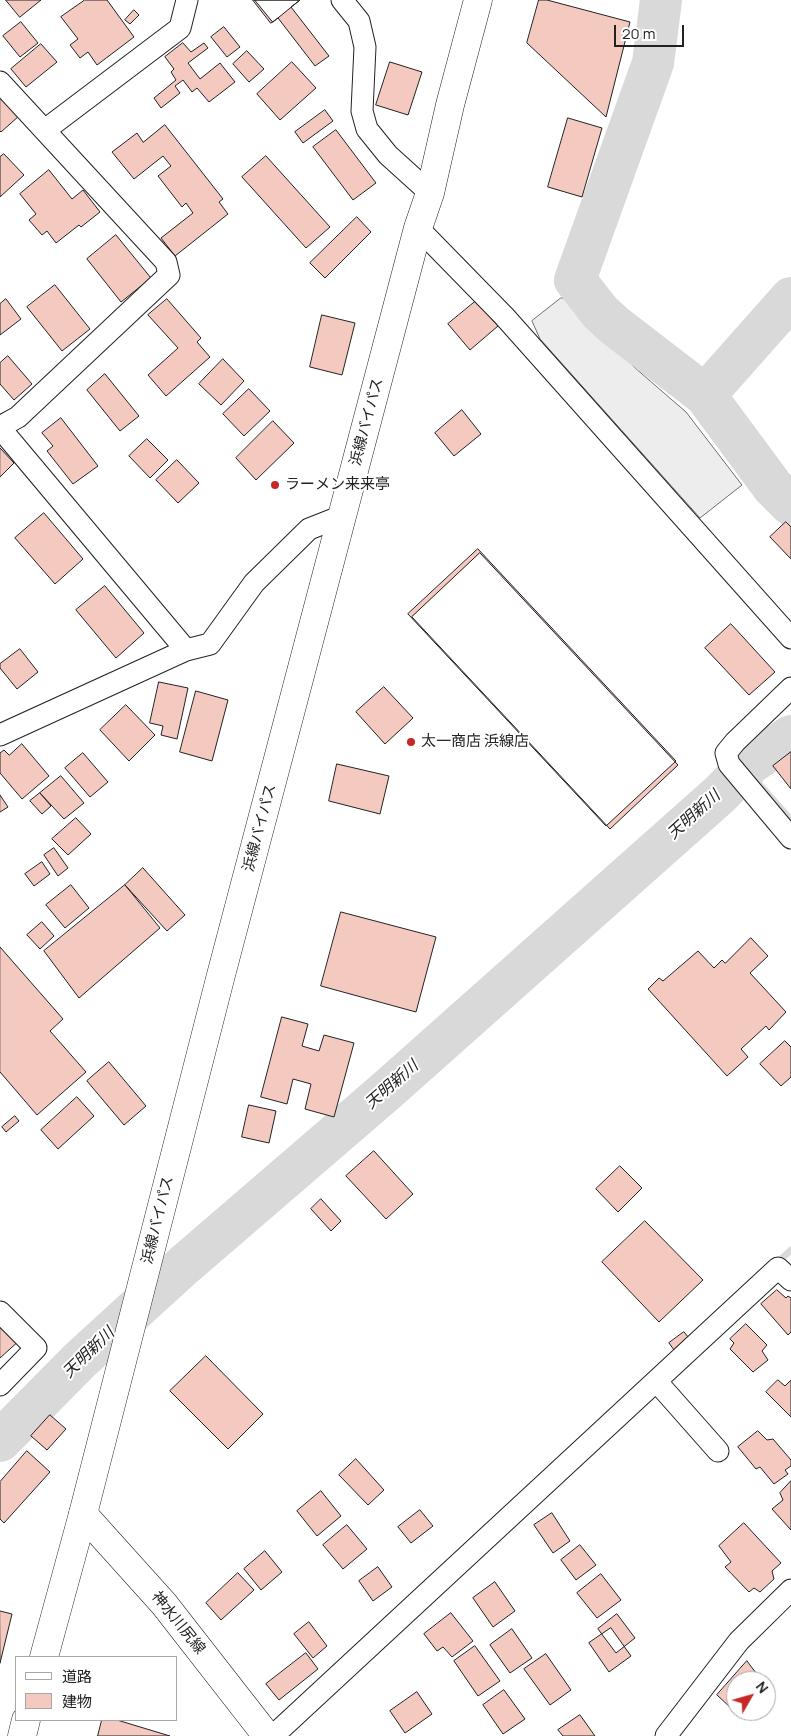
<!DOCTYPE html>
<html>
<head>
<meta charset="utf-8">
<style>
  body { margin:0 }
  #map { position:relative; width:791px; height:1736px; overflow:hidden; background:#fff; font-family:Manrope,"Noto Sans JP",sans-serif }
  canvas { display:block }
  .legend { position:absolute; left:15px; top:1656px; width:162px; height:65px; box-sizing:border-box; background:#fff; border:1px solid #a7a7a7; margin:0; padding:6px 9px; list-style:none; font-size:15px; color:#222 }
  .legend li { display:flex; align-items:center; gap:10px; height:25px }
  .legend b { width:25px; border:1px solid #a7a7a7 }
  .north { position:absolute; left:726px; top:1671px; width:50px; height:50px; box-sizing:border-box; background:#fff; border:1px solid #a7a7a7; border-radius:50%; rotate:52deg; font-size:14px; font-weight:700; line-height:20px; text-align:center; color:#222 }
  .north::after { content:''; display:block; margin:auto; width:18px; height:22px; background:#c62828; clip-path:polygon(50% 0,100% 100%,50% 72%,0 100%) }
  .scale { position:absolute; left:614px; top:25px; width:70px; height:22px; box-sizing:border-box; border:2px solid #222; border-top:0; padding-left:6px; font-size:15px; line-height:18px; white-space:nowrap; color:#222; -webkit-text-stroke:4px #fff; paint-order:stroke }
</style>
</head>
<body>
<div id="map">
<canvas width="791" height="1736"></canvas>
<ul class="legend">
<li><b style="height:6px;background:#fff"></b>道路</li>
<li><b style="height:14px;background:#f3c9c0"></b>建物</li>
</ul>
<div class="north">N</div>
<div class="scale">20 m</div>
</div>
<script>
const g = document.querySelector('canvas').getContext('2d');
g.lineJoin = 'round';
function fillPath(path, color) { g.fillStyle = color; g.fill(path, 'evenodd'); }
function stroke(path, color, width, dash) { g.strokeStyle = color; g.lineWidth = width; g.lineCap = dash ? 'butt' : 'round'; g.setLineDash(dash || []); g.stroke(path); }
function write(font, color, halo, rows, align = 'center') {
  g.font = font + ' Manrope,"Noto Sans JP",sans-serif'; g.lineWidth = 4; g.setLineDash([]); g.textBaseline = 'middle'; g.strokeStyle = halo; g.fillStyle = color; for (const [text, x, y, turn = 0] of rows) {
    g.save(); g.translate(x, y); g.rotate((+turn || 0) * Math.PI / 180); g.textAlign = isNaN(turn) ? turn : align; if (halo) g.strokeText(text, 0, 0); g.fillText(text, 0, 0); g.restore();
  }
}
const parking = new Path2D(`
  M 561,298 L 573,298 L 634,367 L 686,412 L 742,485 L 700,518 L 540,339 L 532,321 Z`);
const stream = new Path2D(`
  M 751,763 L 760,785 L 791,820
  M 775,1265 L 791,1250`);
const river = new Path2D(`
  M 661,0 L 653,63 L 575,280 L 600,312 L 614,325 L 705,395 L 773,487 L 791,505
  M 705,395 L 791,298
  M 0,1441 L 80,1360 L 183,1266 L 385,1092 L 719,795 L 751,763 L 791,736`);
const building = new Path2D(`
  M 6,0 L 41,0 L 20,17 Z
  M 85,0 L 107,0 L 134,37 L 97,65 L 88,52 L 80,58 L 70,45 L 78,39 L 61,17 Z
  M 253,0 L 300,0 L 291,7 L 329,56 L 315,66 L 278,18 L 271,23 Z
  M 255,0 L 300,0 L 273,22 Z
  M 539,0 L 547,0 L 630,22 L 606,117 L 527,43 Z
  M 134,10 L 139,15 L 130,24 L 125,20 Z
  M 21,22 L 38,43 L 20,57 L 3,36 Z
  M 224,27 L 240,47 L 227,57 L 211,37 Z
  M 183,43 L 191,52 L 204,43 L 208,48 L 188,63 L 200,79 L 220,63 L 235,82 L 209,102 L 197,88 L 192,92 L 183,80 L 175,86 L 180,93 L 161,108 L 154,98 L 176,80 L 171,72 L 174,69 L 165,57 Z
  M 41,44 L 57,62 L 26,87 L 11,69 Z
  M 247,51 L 264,69 L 249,82 L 233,64 Z
  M 292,62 L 316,88 L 280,120 L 257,94 Z
  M 390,62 L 422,72 L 408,115 L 376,105 Z
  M 0,95 L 19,116 L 1,132 L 0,131 Z
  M 325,110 L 333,121 L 303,143 L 295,132 Z
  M 568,118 L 602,128 L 582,197 L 548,187 Z
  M 165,125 L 223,199 L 219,202 L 228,214 L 175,256 L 161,238 L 193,213 L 186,203 L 182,207 L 158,176 L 171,166 L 163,156 L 134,179 L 112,152 L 137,133 L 143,142 Z
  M 336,130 L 376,183 L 353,200 L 313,147 Z
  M 4,154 L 24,175 L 0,197 L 0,157 Z
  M 266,156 L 330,227 L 306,248 L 242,177 Z
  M 49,170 L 72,199 L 83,190 L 100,212 L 81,227 L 79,225 L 56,243 L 47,231 L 42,235 L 29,220 L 36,214 L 20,194 Z
  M 357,217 L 371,232 L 325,278 L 310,263 Z
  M 116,235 L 151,278 L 121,302 L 87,259 Z
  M 55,285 L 90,329 L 62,351 L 27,307 Z
  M 6,299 L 21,319 L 0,335 L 0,304 Z
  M 167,299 L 201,338 L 197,342 L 210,357 L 166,396 L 148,375 L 178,348 L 148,315 Z
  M 476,301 L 498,326 L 470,350 L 448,324 Z
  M 322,315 L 355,323 L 342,375 L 310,367 Z
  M 8,356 L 32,384 L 14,400 L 0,384 L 0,363 Z
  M 223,359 L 244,381 L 221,405 L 199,384 Z
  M 105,374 L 139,416 L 120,431 L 87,390 Z
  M 249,389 L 270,411 L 244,436 L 223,414 Z
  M 462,410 L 481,434 L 454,456 L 435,433 Z
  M 61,418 L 98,466 L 73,484 L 47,451 L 53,446 L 42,433 Z
  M 273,421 L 294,443 L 256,480 L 236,458 Z
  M 147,439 L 168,460 L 150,478 L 129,456 Z
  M 0,448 L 14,463 L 0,477 Z
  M 177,460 L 199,483 L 178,503 L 156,480 Z
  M 44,513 L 83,559 L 55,584 L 15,538 Z
  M 786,522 L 791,527 L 791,559 L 770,537 Z
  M 478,549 L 676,761 L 606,826 L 408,614 Z
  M 480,553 L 678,765 L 610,829 L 412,617 Z
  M 105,586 L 144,633 L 116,658 L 76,610 Z
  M 731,624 L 775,672 L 749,695 L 705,648 Z
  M 20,649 L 38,672 L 17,689 L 0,668 L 0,664 Z
  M 159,682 L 188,688 L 177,739 L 161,735 L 163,726 L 150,723 Z
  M 384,687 L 413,718 L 385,744 L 356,712 Z
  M 196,691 L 228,700 L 212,761 L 180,752 Z
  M 126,705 L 155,735 L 129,761 L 100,730 Z
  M 22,744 L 49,776 L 22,799 L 0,773 L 0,753 L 4,750 L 9,755 Z
  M 791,752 L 791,789 L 773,766 Z
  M 83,753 L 108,782 L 90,797 L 65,768 Z
  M 337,764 L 389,776 L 380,814 L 329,801 Z
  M 61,776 L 84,803 L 64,819 L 40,793 Z
  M 40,793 L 51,806 L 42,814 L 30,801 Z
  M 0,795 L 8,807 L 0,812 Z
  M 76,818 L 91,834 L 68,855 L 52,839 Z
  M 54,848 L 68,868 L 58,876 L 44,855 Z
  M 42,862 L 50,874 L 34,886 L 25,874 Z
  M 143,868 L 185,915 L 167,931 L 125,885 Z
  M 71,885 L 89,908 L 65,928 L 46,905 Z
  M 125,885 L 160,928 L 79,998 L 44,951 Z
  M 341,912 L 436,937 L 416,1012 L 321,986 Z
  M 42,922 L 54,936 L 40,949 L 27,935 Z
  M 751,938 L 768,956 L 750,973 L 786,1012 L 769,1030 L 766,1026 L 741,1049 L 748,1057 L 727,1076 L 648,989 L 659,978 L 663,981 L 698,951 L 714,968 L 722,960 L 725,963 Z
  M 0,947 L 63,1019 L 50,1031 L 86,1072 L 37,1115 L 0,1072 Z
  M 282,1017 L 308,1024 L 302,1046 L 319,1051 L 324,1035 L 354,1043 L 334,1117 L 305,1109 L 311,1084 L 293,1079 L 287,1104 L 261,1097 Z
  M 785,1041 L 791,1047 L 791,1077 L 781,1086 L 760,1064 Z
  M 109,1062 L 146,1106 L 124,1125 L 87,1081 Z
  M 77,1097 L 94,1116 L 58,1149 L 41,1130 Z
  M 249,1105 L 276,1111 L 269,1143 L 242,1137 Z
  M 15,1116 L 19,1121 L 6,1132 L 2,1127 Z
  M 374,1151 L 413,1194 L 386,1219 L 346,1176 Z
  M 620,1166 L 642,1188 L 618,1212 L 596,1189 Z
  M 321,1199 L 341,1221 L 331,1231 L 311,1209 Z
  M 645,1221 L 703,1280 L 659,1322 L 602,1262 Z
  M 777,1290 L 786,1298 L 788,1296 L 791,1298 L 791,1332 L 788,1335 L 761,1304 Z
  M 0,1324 L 21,1339 L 0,1358 Z
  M 746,1324 L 767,1345 L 762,1351 L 768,1360 L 753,1372 L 730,1349 L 734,1343 L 730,1339 Z
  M 684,1332 L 689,1338 L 674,1350 L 669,1343 Z
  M 206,1356 L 263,1414 L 228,1449 L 170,1391 Z
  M 778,1380 L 785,1386 L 791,1380 L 791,1417 L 766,1392 Z
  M 50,1415 L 66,1429 L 47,1450 L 31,1436 Z
  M 758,1431 L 767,1440 L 773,1439 L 791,1460 L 791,1466 L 785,1470 L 788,1474 L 774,1484 L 760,1467 L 756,1469 L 738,1447 Z
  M 27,1451 L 50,1472 L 4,1523 L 0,1519 L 0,1482 Z
  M 356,1459 L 384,1490 L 368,1505 L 339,1475 Z
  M 791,1481 L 791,1530 L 772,1509 L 783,1500 L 780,1493 Z
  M 321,1491 L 341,1516 L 317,1536 L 297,1511 Z
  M 420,1510 L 433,1526 L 411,1543 L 398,1527 Z
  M 552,1513 L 570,1541 L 553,1553 L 534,1525 Z
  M 744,1523 L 781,1563 L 772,1571 L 774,1579 L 760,1592 L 754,1588 L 749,1592 L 725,1567 L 731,1562 L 719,1546 Z
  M 347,1525 L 367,1549 L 343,1569 L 323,1545 Z
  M 580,1545 L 596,1565 L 576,1580 L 561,1560 Z
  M 265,1551 L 282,1572 L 261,1590 L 244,1569 Z
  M 378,1567 L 392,1587 L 373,1601 L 359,1581 Z
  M 238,1573 L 254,1590 L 221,1620 L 206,1603 Z
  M 601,1574 L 621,1600 L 597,1618 L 577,1593 Z
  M 495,1582 L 515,1611 L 493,1627 L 473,1598 Z
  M 0,1611 L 12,1614 L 0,1663 Z
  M 451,1613 L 473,1641 L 452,1657 L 443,1647 L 437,1651 L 424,1634 Z
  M 617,1614 L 635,1638 L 616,1653 L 598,1629 Z
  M 309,1622 L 327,1646 L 313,1658 L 294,1634 Z
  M 611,1628 L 631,1656 L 609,1672 L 589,1643 Z
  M 512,1629 L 532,1658 L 510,1673 L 490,1645 Z
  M 475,1646 L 500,1681 L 478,1696 L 454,1661 Z
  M 306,1653 L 318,1669 L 279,1700 L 266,1684 Z
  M 546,1654 L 571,1690 L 550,1705 L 524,1669 Z
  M 747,1661 L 762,1681 L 736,1681 L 736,1706 L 732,1709 L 717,1695 Z
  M 766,1686 L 775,1699 L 766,1709 Z
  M 504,1690 L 525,1719 L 503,1734 L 483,1705 Z
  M 417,1692 L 432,1714 L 405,1733 L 390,1711 Z
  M 580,1715 L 595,1736 L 563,1736 L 558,1730 Z
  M 102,1720 L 117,1720 L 170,1736 L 98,1736 Z`);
const street = new Path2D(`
  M 342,0 L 359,21 L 365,47 L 362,111 L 367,129 L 388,155 L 430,193
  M 0,82 L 166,262 L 169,275 L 18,417 L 0,427
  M 45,130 L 180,28 L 187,0
  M 418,228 L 504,316 L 791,638
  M 0,428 L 186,650
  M 791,688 L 735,742 L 726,753 L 729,764 L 791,838
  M 0,735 L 186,650 L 210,644 L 254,583 L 309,529 L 342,516
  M 0,1312 L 36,1348 L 0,1385
  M 657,1382 L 718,1451
  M 273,1736 L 778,1268 L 791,1280
  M 666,1736 L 739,1641 L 791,1590`);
const secondary = new Path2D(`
  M 83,1514 L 164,1604 L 267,1736`);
const highway = new Path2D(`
  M 44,1657 L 83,1514 L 221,975 L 418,228 L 430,193 L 450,105 L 478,0
  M 22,1736 L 26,1720`);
const markers = [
  [275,485,5,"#c62828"],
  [411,742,5,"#c62828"]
];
const streetNames = [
  ["浜線バイパス",367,422,-75],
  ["浜線バイパス",260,828,-75],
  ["浜線バイパス",158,1220,-76],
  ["神水川尻線",178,1623,51]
];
const poiNames = [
  ["ラーメン来来亭",285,485],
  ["太一商店 浜線店",421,742]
];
const waterNames = [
  ["天明新川",694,815,-42],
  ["天明新川",392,1085,-41],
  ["天明新川",89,1353,-44]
];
fillPath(parking, '#ededed');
stroke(parking, '#6f6f6f', 1);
stroke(stream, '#d9d9d9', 7);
stroke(river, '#d9d9d9', 42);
fillPath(building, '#f3c9c0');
stroke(building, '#222', 1);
stroke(street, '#222', 23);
stroke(secondary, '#222', 29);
stroke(highway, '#222', 29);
stroke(street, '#fff', 21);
stroke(secondary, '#fff', 28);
stroke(highway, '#fff', 28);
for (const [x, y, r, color] of markers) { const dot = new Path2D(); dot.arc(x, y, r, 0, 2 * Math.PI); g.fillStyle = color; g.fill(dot); stroke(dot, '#fff', 2); }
write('15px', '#222', '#fff', streetNames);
write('15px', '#222', '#fff', poiNames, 'left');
write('italic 16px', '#222', '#fff', waterNames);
</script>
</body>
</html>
